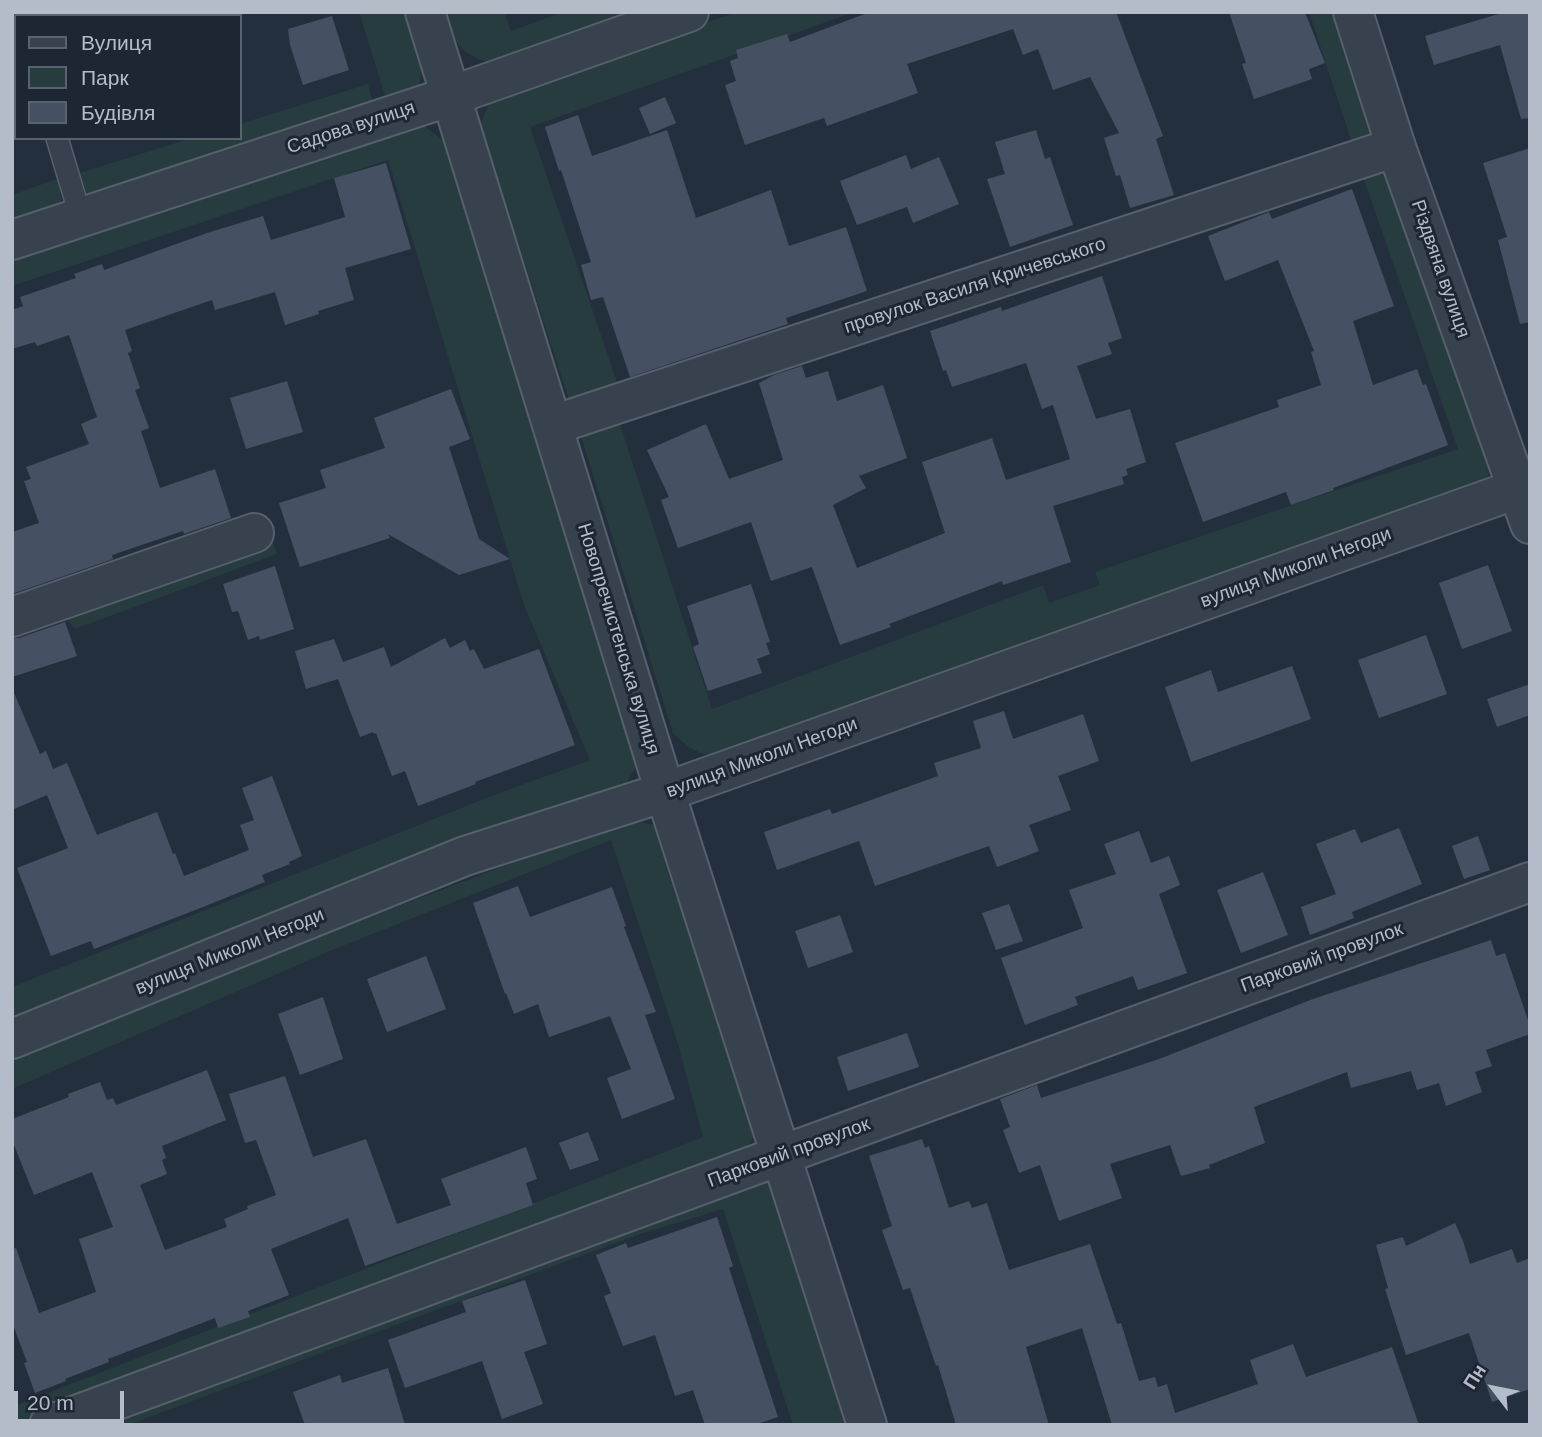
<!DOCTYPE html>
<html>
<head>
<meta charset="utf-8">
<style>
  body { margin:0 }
  #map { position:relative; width:1542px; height:1437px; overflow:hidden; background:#242f3e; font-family:Arial,sans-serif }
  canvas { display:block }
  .frame { position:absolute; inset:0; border:14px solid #b4bcc9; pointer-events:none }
  .legend { position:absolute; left:14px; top:14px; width:228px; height:126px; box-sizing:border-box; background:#1d2633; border:2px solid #59626f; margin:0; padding:9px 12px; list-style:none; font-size:21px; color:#b4bcc9 }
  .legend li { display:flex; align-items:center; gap:14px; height:35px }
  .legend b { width:35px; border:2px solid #59626f }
  .north { position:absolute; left:1458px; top:1353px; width:70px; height:70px; -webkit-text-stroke:5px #1d2633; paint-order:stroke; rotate:302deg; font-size:19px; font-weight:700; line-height:28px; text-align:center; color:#b4bcc9 }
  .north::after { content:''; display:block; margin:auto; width:24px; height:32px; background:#b4bcc9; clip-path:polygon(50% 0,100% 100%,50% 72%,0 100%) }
  .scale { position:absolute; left:14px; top:1391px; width:110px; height:32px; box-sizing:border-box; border:4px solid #b4bcc9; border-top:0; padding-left:9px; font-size:21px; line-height:24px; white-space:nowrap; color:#b4bcc9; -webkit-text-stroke:5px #1d2633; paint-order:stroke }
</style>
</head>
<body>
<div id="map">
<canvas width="1542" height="1437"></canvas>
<div class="frame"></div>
<ul class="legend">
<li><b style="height:9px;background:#38414e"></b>Вулиця</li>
<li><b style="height:19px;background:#263c3f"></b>Парк</li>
<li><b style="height:19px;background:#455162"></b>Будівля</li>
</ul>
<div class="north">Пн</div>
<div class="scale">20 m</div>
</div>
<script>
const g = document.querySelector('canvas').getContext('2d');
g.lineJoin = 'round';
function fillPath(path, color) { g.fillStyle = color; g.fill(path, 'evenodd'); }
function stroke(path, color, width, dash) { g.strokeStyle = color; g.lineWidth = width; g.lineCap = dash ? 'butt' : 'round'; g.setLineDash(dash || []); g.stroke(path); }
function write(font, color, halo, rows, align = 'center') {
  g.font = font + ' Arial,sans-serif'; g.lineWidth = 6; g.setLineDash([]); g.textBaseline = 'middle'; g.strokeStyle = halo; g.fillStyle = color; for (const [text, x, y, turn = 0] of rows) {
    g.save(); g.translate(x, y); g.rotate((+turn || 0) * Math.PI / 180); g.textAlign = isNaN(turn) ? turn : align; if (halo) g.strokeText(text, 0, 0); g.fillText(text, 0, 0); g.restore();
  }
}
const green = new Path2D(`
  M 359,12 L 406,12 L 423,68 L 419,85 L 406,95 L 387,102 Z
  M 446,12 L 504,12 L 511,31 L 563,12 L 625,12 L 487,62 C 456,51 455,42 446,12 Z
  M 737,12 L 855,12 L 530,127 L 620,391 L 572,409 L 480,125 L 488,106 L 499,94 Z
  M 1309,12 L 1342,12 L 1381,131 L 1353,146 Z
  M 368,84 L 374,108 L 91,204 L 79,173 L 192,138 L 240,138 L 240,124 Z
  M 423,125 L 448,144 L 639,761 L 626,784 L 605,794 L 12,1026 L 12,987 L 494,795 L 590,760 L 524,605 L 388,160 L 12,286 L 12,254 Z
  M 1383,161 L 1497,457 L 1487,478 L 1472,491 L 729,755 L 703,754 L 687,746 L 673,733 L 580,433 L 619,421 L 712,709 L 1043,585 L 1049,603 L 1100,585 L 1095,572 L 1458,449 L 1363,177 Z
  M 59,178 L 62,211 L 12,227 L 12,195 Z
  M 271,537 L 277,554 L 75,629 L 61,612 Z
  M 640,822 L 655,825 L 666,867 L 756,1132 L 747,1149 L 656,1188 L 12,1424 L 12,1407 L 703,1137 L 678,1044 L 611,840 L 337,948 L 12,1089 L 12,1058 L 346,926 L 605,828 Z
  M 768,1178 L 849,1425 L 793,1425 L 723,1209 L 637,1235 L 128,1425 L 87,1425 Z`);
const building = new Path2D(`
  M 870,12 L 1116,12 L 1163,136 L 1156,139 L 1174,195 L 1130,208 L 1120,175 L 1116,176 L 1104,138 L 1119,133 L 1090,77 L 1053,90 L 1038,49 L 1023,55 L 1013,29 L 907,64 L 918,93 L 827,126 L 824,118 L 745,145 L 725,85 L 736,81 L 730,61 L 738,58 L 736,50 L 787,34 L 790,42 Z
  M 1229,12 L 1305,12 L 1325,63 L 1309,69 L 1312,79 L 1254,99 L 1242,64 L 1246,63 Z
  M 1505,12 L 1530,12 L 1530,118 L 1521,119 L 1500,45 L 1434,65 L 1425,36 Z
  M 332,16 L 349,70 L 303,85 L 290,45 L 288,29 Z
  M 665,97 L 676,123 L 650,134 L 639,108 Z
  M 578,115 L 592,156 L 667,130 L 696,218 L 771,190 L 789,246 L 846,227 L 867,291 L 786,318 L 788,324 L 630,377 L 603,297 L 591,300 L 581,265 L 591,262 L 561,170 L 559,171 L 545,127 Z
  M 1036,130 L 1045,159 L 1050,157 L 1073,225 L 1010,247 L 987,179 L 1005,174 L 995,142 Z
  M 1530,148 L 1530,322 L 1520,324 L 1498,240 L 1507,237 L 1483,163 Z
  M 906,155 L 911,169 L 939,157 L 959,204 L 913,223 L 907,207 L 857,225 L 840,181 Z
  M 386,163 L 411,249 L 345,268 L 354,300 L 318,311 L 319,314 L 285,325 L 275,292 L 215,310 L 212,300 L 125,330 L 132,351 L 128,353 L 140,388 L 135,390 L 149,428 L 141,431 L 160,488 L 215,469 L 231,518 L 184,534 L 183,531 L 112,555 L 113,559 L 12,594 L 12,532 L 39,523 L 24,481 L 31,479 L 26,467 L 89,444 L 81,424 L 97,417 L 69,335 L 37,346 L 35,342 L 12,349 L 12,310 L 23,306 L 20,297 L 76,278 L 74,274 L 102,264 L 104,270 L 207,233 L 263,216 L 271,240 L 345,217 L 334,178 Z
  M 1352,189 L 1394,306 L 1353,321 L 1373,385 L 1417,369 L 1423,385 L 1426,384 L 1448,445 L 1333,488 L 1334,490 L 1291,505 L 1286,492 L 1203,522 L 1175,443 L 1279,407 L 1277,400 L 1321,385 L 1311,352 L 1314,351 L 1278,260 L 1225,281 L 1208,236 L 1269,212 L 1272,219 Z
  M 1102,276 L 1122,338 L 1108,343 L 1112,354 L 1077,366 L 1096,419 L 1130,409 L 1146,462 L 1126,469 L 1128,475 L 1122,477 L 1124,484 L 1053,506 L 1071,562 L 1003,585 L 1002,581 L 889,624 L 891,627 L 840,645 L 812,567 L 771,581 L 751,522 L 678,548 L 661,500 L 669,497 L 647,450 L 706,424 L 729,479 L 783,460 L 759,383 L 774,375 L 802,366 L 806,378 L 828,371 L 837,401 L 883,385 L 907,458 L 859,476 L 866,488 L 833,505 L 857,568 L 945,533 L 922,462 L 992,438 L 1006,480 L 1070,459 L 1053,405 L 1042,409 L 1026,363 L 952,387 L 946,370 L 943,371 L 930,331 L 1001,307 L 1002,311 Z
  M 287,381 L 303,432 L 246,449 L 230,398 Z
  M 451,389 L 470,439 L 449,447 L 479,539 L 510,559 L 459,575 L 388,534 L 390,538 L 300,567 L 279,503 L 326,488 L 320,470 L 385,448 L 374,418 Z
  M 1488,565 L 1512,631 L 1462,649 L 1439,583 Z
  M 275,566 L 294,629 L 260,640 L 259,636 L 248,640 L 238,611 L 232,612 L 223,584 Z
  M 751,584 L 770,642 L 766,643 L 770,654 L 757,659 L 762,673 L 708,691 L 693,647 L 699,644 L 687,606 Z
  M 65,622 L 77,656 L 12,677 L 12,638 L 19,638 Z
  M 1426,635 L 1447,694 L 1379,718 L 1358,660 Z
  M 445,638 L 450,648 L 465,640 L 470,651 L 474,649 L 484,669 L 539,649 L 575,745 L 475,782 L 476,784 L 418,806 L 405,771 L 392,776 L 376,733 L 374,734 L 373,732 L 360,737 L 338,679 L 306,689 L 295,651 L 334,639 L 343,662 L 384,647 L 391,667 Z
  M 1292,666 L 1311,719 L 1191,762 L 1165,687 L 1211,670 L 1218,692 Z
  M 1530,684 L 1530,715 L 1497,727 L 1487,699 Z
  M 12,688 L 40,754 L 46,751 L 53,769 L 67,763 L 97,835 L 157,812 L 173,854 L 175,853 L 184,876 L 249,850 L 240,825 L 254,820 L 242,788 L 272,776 L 302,856 L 289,862 L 290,864 L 262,875 L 265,882 L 198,909 L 94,949 L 91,941 L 51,956 L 17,868 L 68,848 L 47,795 L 12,810 Z
  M 1004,711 L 1013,739 L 1083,714 L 1099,761 L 1058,776 L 1071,810 L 1029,825 L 1039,851 L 997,867 L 989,846 L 875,886 L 859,841 L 777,870 L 764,832 L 830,809 L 832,814 L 938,776 L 934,763 L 981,748 L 973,721 Z
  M 1399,828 L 1422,884 L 1352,912 L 1354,918 L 1310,935 L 1301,907 L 1336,894 L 1316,844 L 1355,829 L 1361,843 Z
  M 1139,831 L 1151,863 L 1169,856 L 1180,885 L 1159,894 L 1187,973 L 1138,990 L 1133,976 L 1075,997 L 1078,1005 L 1025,1025 L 1001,958 L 1083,928 L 1069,890 L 1116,874 L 1104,844 Z
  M 1478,836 L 1490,870 L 1464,879 L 1452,846 Z
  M 1263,872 L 1288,935 L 1241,953 L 1217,890 Z
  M 518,886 L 530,917 L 612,887 L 626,926 L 624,927 L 656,1012 L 645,1015 L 675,1099 L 622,1119 L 607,1078 L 631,1069 L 610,1016 L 549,1037 L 538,1004 L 514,1014 L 506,993 L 505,994 L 473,903 Z
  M 1009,904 L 1023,941 L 996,950 L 982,913 Z
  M 840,915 L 853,952 L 808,968 L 795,931 Z
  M 1491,940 L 1496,956 L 1505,953 L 1530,1026 L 1530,1034 L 1486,1050 L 1492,1066 L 1475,1072 L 1482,1092 L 1446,1106 L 1439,1083 L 1417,1090 L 1411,1071 L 1351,1088 L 1347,1072 L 1254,1107 L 1265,1143 L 1209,1165 L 1210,1168 L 1181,1176 L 1170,1145 L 1110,1164 L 1122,1198 L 1059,1221 L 1040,1165 L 1019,1173 L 1003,1130 L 1010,1127 L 1000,1099 L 1037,1085 L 1041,1098 L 1159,1059 L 1313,999 Z
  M 426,956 L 446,1009 L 387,1032 L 367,979 Z
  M 323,997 L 343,1059 L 300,1075 L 278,1014 Z
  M 907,1033 L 919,1067 L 848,1091 L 837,1057 Z
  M 207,1070 L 226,1120 L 162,1146 L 166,1158 L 162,1160 L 167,1174 L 140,1185 L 165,1250 L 227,1227 L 224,1219 L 248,1209 L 247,1206 L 276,1195 L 256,1140 L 245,1143 L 229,1094 L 285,1076 L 313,1157 L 366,1139 L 397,1224 L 451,1205 L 441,1179 L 526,1147 L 537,1179 L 526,1183 L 533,1205 L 365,1266 L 348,1218 L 271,1249 L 289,1295 L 248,1311 L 250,1317 L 218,1328 L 215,1318 L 108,1359 L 109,1362 L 65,1379 L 66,1381 L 35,1393 L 24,1363 L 27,1362 L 12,1322 L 12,1249 L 16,1248 L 39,1313 L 96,1292 L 79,1239 L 113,1227 L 92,1172 L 34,1195 L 12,1140 L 12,1119 L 69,1097 L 68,1094 L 100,1082 L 107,1100 L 113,1098 L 116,1105 Z
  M 588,1132 L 599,1160 L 570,1170 L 559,1143 Z
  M 922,1139 L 925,1148 L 929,1146 L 949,1208 L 969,1201 L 972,1208 L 987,1203 L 1009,1270 L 1090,1244 L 1117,1324 L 1121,1323 L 1139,1381 L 1155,1377 L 1158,1387 L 1167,1384 L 1175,1413 L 1258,1384 L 1250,1360 L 1293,1344 L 1306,1377 L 1392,1347 L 1419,1425 L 1112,1425 L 1082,1328 L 1026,1347 L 1049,1425 L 956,1425 L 938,1365 L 936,1366 L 910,1288 L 903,1290 L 882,1230 L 892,1226 L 869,1156 Z
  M 717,1217 L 733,1266 L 729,1268 L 778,1417 L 754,1425 L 705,1425 L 693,1390 L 675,1396 L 655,1335 L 623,1346 L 604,1296 L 611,1293 L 596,1255 L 626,1243 L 628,1248 Z
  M 1455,1223 L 1463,1241 L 1470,1264 L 1512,1249 L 1517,1263 L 1530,1258 L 1530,1389 L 1492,1402 L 1469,1333 L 1406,1355 L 1385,1289 L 1388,1288 L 1376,1245 L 1403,1237 L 1406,1246 Z
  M 525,1280 L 547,1344 L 524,1352 L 543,1404 L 502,1419 L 482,1361 L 405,1388 L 388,1340 L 466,1312 L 462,1301 Z
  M 388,1368 L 405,1425 L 305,1425 L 293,1392 L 340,1375 L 342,1383 Z`);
const lane = new Path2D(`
  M 17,13 L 18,16
  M 57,138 L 81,218`);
const street = new Path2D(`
  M 425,12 L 665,792 L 867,1425
  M 1353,12 L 1396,147 L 1530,524
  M 12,240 L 451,96 L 689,12
  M 553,425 L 1396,147
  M 12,617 L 254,533
  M 12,1039 L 465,856 L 665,792 L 1517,489
  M 49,1425 L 782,1155 L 1530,882`);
const streetNames = [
  ["Садова вулиця",351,128,-18],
  ["Різдвяна вулиця",1440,269,71],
  ["провулок Василя Кричевського",975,286,-18],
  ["вулиця Миколи Негоди",1296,568,-20],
  ["Новопречистенська вулиця",618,639,73],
  ["вулиця Миколи Негоди",762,758,-20],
  ["вулиця Миколи Негоди",230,952,-22],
  ["Парковий провулок",1322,958,-20],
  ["Парковий провулок",789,1153,-20]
];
fillPath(green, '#263c3f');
fillPath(building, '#455162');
stroke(lane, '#565f6c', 24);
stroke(street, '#565f6c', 42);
stroke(lane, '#38414e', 21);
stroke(street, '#38414e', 38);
write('19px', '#b4bcc9', '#1d2633', streetNames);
</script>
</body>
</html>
